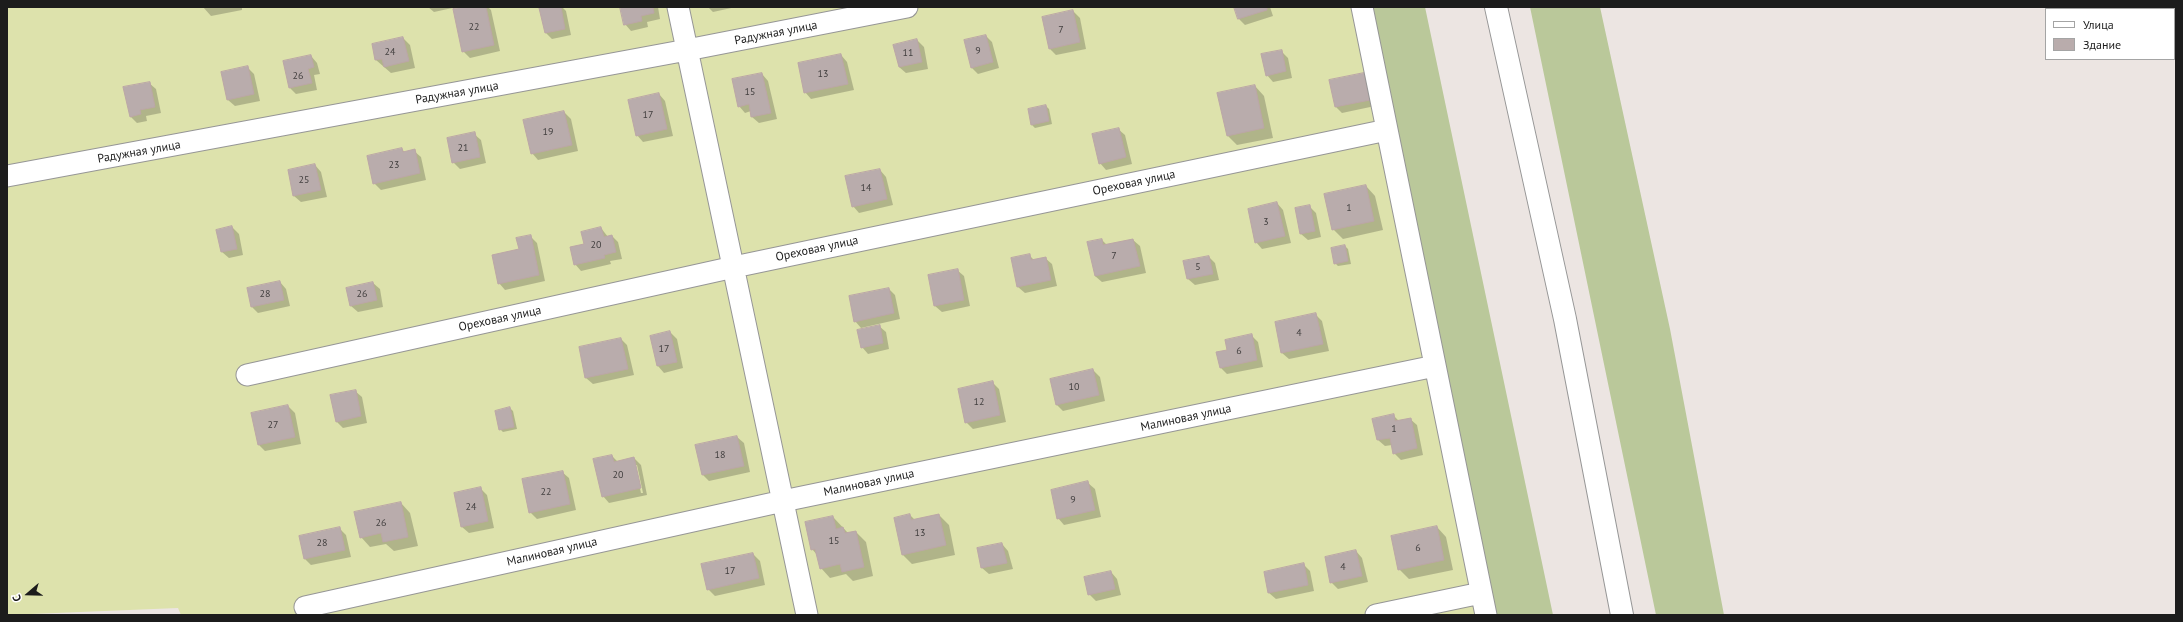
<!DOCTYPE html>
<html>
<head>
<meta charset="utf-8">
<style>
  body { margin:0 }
  #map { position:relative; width:2183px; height:622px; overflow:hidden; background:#ece5e2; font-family:"PT Sans",sans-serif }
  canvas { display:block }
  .frame { position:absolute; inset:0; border:8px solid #1c1c1c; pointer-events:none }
  .legend { position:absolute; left:2045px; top:8px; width:130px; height:52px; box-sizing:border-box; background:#fff; border:1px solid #a4a4a4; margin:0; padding:5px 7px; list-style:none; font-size:12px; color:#1c1c1c }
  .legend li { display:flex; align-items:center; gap:8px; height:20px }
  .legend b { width:20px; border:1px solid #a4a4a4 }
  .north { position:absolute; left:8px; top:574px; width:40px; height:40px; -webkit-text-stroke:3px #fff; paint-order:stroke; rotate:250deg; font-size:11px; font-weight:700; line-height:16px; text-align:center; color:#1c1c1c }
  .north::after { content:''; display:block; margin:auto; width:14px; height:18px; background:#1c1c1c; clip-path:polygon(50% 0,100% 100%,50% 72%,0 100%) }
</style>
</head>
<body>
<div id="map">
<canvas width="2183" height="622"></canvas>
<div class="frame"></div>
<ul class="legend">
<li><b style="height:5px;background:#fff"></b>Улица</li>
<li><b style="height:11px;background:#b9acac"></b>Здание</li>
</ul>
<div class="north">С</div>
</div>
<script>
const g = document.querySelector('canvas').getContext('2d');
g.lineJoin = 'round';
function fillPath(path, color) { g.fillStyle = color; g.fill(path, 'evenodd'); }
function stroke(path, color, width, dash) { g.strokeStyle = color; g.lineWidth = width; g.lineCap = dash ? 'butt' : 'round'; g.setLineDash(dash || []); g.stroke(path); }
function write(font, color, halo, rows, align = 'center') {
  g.font = font + ' "PT Sans",sans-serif'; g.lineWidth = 3; g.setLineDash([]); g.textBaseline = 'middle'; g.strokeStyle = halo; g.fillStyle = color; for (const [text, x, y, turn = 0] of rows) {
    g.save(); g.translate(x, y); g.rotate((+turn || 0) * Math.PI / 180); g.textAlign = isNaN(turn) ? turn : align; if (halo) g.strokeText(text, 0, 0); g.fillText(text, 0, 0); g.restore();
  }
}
const grass = new Path2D(`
  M 7,7 L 1355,7 L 1482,615 L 181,615 L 178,608 L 7,615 Z`);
const forest = new Path2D(`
  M 1365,7 L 1425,7 L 1553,615 L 1492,615 Z
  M 1530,7 L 1600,7 L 1670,329 L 1724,615 L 1656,615 Z`);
const shadow = new Path2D(`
  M 203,7 L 242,7 L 242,10 L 211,16 Z
  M 428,7 L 457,7 L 434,12 Z
  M 468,7 L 488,7 L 491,10 L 500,51 L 470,58 L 463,51 Z
  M 549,7 L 562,7 L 566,11 L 571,35 L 552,39 L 546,33 Z
  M 621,7 L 658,7 L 660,19 L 647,22 L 648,27 L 631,31 L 625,24 Z
  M 708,7 L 736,7 L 713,12 Z
  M 1235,7 L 1270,7 L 1273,16 L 1245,25 L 1239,19 Z
  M 1073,11 L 1080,18 L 1086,49 L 1056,55 L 1050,49 Z
  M 986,36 L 992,42 L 999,68 L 978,74 L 971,67 Z
  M 403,38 L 410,45 L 415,68 L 391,73 L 376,60 L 373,45 Z
  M 917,40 L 924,47 L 928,69 L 906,73 L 899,67 L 895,45 Z
  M 1281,51 L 1288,58 L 1292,78 L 1273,82 L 1267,75 Z
  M 841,55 L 847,62 L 854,90 L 811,99 L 805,92 Z
  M 311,56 L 317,63 L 320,74 L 314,75 L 317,90 L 296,94 L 290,88 Z
  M 247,67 L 254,74 L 260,101 L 235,106 L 228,100 L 222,73 Z
  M 762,74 L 768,81 L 777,119 L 759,123 L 752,117 L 751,111 L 745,113 L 739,106 Z
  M 1363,74 L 1370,81 L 1375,106 L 1342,113 L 1336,107 Z
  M 149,83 L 156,89 L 161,113 L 146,116 L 147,121 L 137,123 L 130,116 Z
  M 1255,86 L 1264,96 L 1273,138 L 1237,145 L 1228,136 Z
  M 659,94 L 665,101 L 673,136 L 643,142 L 637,135 Z
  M 1046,106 L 1049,109 L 1052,124 L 1035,128 L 1032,125 L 1029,110 Z
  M 564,112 L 571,119 L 578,151 L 538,160 L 532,153 Z
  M 1118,129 L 1125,135 L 1132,164 L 1106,170 L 1100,163 Z
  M 474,134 L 481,140 L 486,163 L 460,169 L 453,162 Z
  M 402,149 L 405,153 L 414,151 L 421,157 L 426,180 L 381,190 L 374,183 Z
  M 315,165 L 321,172 L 327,197 L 301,202 L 294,196 Z
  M 880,170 L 886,177 L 893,205 L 859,213 L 853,206 Z
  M 1366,186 L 1375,196 L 1383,230 L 1343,239 L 1333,229 Z
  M 1277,203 L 1283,210 L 1291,243 L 1262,249 L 1256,242 Z
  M 1309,206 L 1316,213 L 1321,237 L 1308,240 L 1301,234 Z
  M 232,227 L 239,234 L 243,255 L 229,258 L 222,252 Z
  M 601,228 L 608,237 L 612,236 L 618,242 L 622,259 L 610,261 L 611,264 L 581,271 L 575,264 L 585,244 Z
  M 530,236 L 537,243 L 545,281 L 505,290 L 499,283 Z
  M 1102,240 L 1107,245 L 1133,240 L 1140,246 L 1146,273 L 1102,282 L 1095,276 Z
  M 1345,246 L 1348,249 L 1351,264 L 1338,266 L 1335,263 Z
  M 1029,255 L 1034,260 L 1045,258 L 1052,264 L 1057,286 L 1025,293 L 1018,287 Z
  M 1209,257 L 1215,263 L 1219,280 L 1195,285 L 1188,279 Z
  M 957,270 L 964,276 L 970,306 L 942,312 L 935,306 Z
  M 280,282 L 286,289 L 290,306 L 258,313 L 252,307 Z
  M 373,283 L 380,289 L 383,307 L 358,312 L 351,306 Z
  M 889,289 L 895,295 L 900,319 L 861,328 L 855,321 Z
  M 1315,314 L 1322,321 L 1329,351 L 1289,359 L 1282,353 Z
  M 879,326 L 886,332 L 889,349 L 868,354 L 862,347 Z
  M 670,332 L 677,339 L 683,368 L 664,373 L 658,366 L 651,337 Z
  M 1252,336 L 1258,342 L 1263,367 L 1227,374 L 1221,368 L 1217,353 L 1228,351 Z
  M 621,339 L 627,345 L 634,375 L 593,384 L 586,378 Z
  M 1093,370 L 1100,377 L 1105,401 L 1063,411 L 1056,404 Z
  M 992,382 L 999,389 L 1006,422 L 973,429 L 966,422 Z
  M 355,391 L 362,397 L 367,423 L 343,428 L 337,422 Z
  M 288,406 L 295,413 L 301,444 L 265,451 L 259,445 Z
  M 510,408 L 513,411 L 517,429 L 503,432 L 500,429 Z
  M 1393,415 L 1399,421 L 1410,419 L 1417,425 L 1423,455 L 1401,460 L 1394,453 L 1392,445 L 1385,446 L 1378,440 Z
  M 737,437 L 744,443 L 750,472 L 709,481 L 703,475 Z
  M 612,456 L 618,462 L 634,458 L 641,465 L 647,495 L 609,503 L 603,496 ZM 635,465 L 637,465 L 643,493 L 641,493 Z
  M 562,472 L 569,478 L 576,510 L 537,519 L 530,512 Z
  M 1088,483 L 1095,489 L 1101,517 L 1064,525 L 1058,518 Z
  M 480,488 L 487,495 L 494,528 L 469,533 L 462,527 L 455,494 Z
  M 401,503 L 410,513 L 418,546 L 394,551 L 386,544 L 370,547 L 361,537 Z
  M 910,515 L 915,520 L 939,515 L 949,525 L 955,555 L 912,564 L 903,555 Z
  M 833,517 L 848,533 L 856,532 L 866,542 L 873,576 L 853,581 L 846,574 L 830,578 L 821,568 L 818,556 L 812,549 Z
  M 1437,527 L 1446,537 L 1453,570 L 1409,579 L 1399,569 Z
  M 339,528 L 346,535 L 351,557 L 311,565 L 305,559 Z
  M 1002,544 L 1008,551 L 1013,569 L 989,574 L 982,568 L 978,549 Z
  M 1356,551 L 1362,558 L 1368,582 L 1338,589 L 1331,582 Z
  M 753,554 L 760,561 L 765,585 L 715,596 L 708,589 Z
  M 1304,565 L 1310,571 L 1314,591 L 1276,599 L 1269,593 L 1265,573 Z
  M 1111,572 L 1117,579 L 1121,595 L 1096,601 L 1089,594 Z`);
const building = new Path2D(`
  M 463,7 L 486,7 L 494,45 L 462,52 L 453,9 Z
  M 544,7 L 561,7 L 565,29 L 545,33 L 539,8 Z
  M 620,7 L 653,7 L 654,13 L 641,16 L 642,21 L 624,25 Z
  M 1234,7 L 1267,7 L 1267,10 L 1238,19 Z
  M 1073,10 L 1080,42 L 1049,49 L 1042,17 Z
  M 986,35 L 993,62 L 971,68 L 964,40 Z
  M 403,37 L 409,61 L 384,67 L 382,59 L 375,60 L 372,44 Z
  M 917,39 L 922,62 L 899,67 L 893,45 Z
  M 1282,50 L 1286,71 L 1266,76 L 1261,54 Z
  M 841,54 L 848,84 L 804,93 L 798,63 Z
  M 311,55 L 314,67 L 308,69 L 312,83 L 289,88 L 283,61 Z
  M 248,66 L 254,94 L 227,100 L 221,72 Z
  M 762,73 L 771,113 L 751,117 L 749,104 L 738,107 L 732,79 Z
  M 1364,73 L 1370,100 L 1335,107 L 1329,80 Z
  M 150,82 L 155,107 L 140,110 L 141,114 L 130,117 L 123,87 Z
  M 1255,85 L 1264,128 L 1227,136 L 1217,93 Z
  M 659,93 L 667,129 L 636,136 L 628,100 Z
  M 1046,105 L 1049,121 L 1031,125 L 1028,109 Z
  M 564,111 L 572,145 L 531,154 L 523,120 Z
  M 1119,128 L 1126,157 L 1099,164 L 1092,134 Z
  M 475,132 L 480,157 L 452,163 L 447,138 Z
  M 402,148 L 403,152 L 415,149 L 420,173 L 373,184 L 367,156 Z
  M 315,164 L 321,190 L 293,196 L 288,170 Z
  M 880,169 L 887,199 L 852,207 L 845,176 Z
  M 1366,185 L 1374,221 L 1332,230 L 1324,194 Z
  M 1277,202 L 1285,236 L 1255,243 L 1248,209 Z
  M 1310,205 L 1315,231 L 1300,234 L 1295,208 Z
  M 232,226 L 237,249 L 221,252 L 216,230 Z
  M 601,227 L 604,237 L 612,235 L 616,252 L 604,255 L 605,258 L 574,265 L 570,247 L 584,244 L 581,232 Z
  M 531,235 L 539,275 L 498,284 L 492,255 L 519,249 L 516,238 Z
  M 1102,239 L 1103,245 L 1133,239 L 1140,266 L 1095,276 L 1087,242 Z
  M 1345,245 L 1348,261 L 1334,264 L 1331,248 Z
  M 1030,254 L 1031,260 L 1046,257 L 1051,280 L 1017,287 L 1011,258 Z
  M 1209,256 L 1213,274 L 1187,279 L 1183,261 Z
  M 958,269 L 964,300 L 934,306 L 928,275 Z
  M 280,281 L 284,300 L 251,307 L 247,288 Z
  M 373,282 L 377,300 L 350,306 L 346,288 Z
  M 889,288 L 894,313 L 854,322 L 849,296 Z
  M 1316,313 L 1323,344 L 1281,353 L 1275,322 Z
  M 880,325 L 883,343 L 861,348 L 857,330 Z
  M 670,331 L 677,362 L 657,366 L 650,336 Z
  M 1252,334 L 1257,360 L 1220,368 L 1216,352 L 1227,350 L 1225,340 Z
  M 621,338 L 628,369 L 585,378 L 579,347 Z
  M 1093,369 L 1099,395 L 1056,405 L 1050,379 Z
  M 993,381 L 1000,415 L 965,423 L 958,389 Z
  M 356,390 L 361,416 L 336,422 L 330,395 Z
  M 288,405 L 295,437 L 258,445 L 251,413 Z
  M 510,407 L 514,427 L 499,430 L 495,411 Z
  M 1394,414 L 1395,421 L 1411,418 L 1417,448 L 1393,454 L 1390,438 L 1377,440 L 1372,419 Z
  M 737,436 L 744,466 L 702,475 L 695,445 Z
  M 612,455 L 614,462 L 634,457 L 641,488 L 602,497 L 593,459 Z
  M 563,471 L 570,504 L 529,513 L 522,479 Z
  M 1088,481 L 1095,510 L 1057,519 L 1051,490 Z
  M 481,487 L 488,521 L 461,527 L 454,493 Z
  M 401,502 L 408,537 L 383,542 L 381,533 L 360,538 L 354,512 Z
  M 910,514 L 911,520 L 939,514 L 946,545 L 902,555 L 894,518 Z
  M 833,516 L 836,529 L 843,527 L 845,533 L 856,531 L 864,567 L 842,572 L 840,564 L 820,569 L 815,549 L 811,550 L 805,522 Z
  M 1437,526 L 1444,560 L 1398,570 L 1391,536 Z
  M 340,527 L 345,550 L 304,559 L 299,536 Z
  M 1002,543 L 1007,563 L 981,568 L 977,548 Z
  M 1356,550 L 1362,576 L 1330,583 L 1325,557 Z
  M 753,553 L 759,578 L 707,590 L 701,564 Z
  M 1304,563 L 1308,585 L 1268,593 L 1264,572 Z
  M 1111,571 L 1115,589 L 1088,595 L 1084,577 Z`);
const minor = new Path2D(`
  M 678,7 L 807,615
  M 1362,7 L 1486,615
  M 7,176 L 687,50 L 907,7
  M 247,375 L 734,267 L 1387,130
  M 305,607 L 783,501 L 1435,366
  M 1376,615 L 1481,593`);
const tertiary = new Path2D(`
  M 1496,7 L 1565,319 L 1622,615`);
const numberNames = [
  ["22",474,27],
  ["7",1061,30],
  ["9",978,51],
  ["24",390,52],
  ["11",908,53],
  ["13",823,74],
  ["26",298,76],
  ["15",750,92],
  ["17",648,115],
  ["19",548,132],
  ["21",463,148],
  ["23",394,165],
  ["25",304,180],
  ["14",866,188],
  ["1",1349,208],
  ["3",1266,222],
  ["20",596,245],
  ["7",1114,256],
  ["5",1198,267],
  ["28",265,294],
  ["26",362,294],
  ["4",1299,333],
  ["17",664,349],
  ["6",1239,351],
  ["10",1074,387],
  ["12",979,402],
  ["27",273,425],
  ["1",1394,429],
  ["18",720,455],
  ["20",618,475],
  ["22",546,492],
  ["9",1073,500],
  ["24",471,507],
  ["26",381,523],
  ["13",920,533],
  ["15",834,541],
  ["28",322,543],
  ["6",1418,548],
  ["4",1343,567],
  ["17",730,571]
];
const streetNames = [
  ["Радужная улица",776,33,-11],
  ["Радужная улица",457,93,-10],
  ["Радужная улица",139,152,-10],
  ["Ореховая улица",1134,183,-12],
  ["Ореховая улица",817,249,-12],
  ["Ореховая улица",500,319,-12],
  ["Малиновая улица",1186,418,-12],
  ["Малиновая улица",869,483,-12],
  ["Малиновая улица",552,552,-13]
];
fillPath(grass, '#dde2ac');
fillPath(forest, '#bac89a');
fillPath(shadow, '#0003');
fillPath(building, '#b9acac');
stroke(building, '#bca7a6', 1);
stroke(minor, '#969696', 23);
stroke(tertiary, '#969696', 24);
stroke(minor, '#fff', 21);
stroke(tertiary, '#fff', 22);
write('10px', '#434040', null, numberNames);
write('12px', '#1c1c1c', '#fff', streetNames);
</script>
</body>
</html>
